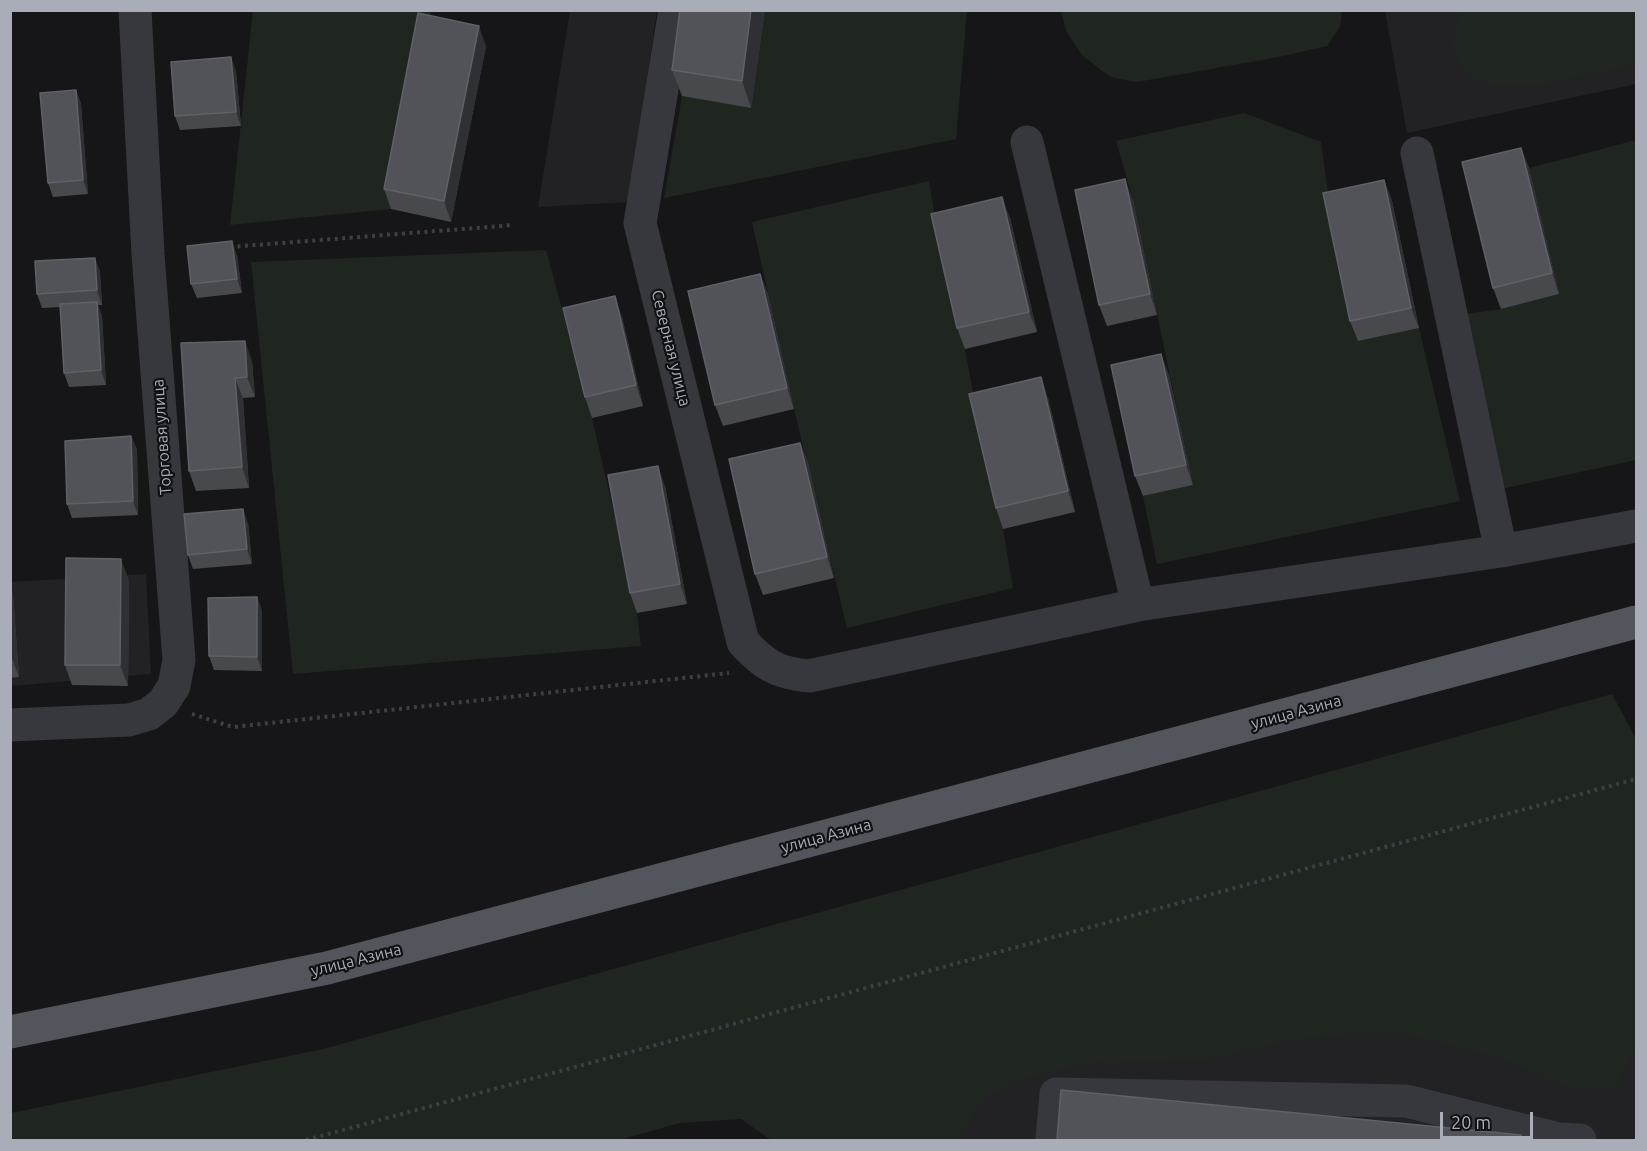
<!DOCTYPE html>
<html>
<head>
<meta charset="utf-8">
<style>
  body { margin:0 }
  #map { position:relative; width:1647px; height:1151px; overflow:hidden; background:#161618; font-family:Ubuntu,sans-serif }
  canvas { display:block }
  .frame { position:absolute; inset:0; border:12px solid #a8adb8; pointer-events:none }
  .scale { position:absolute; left:1440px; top:1112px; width:93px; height:27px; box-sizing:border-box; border:3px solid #a8adb8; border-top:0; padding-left:8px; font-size:18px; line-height:21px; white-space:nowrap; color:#a8adb8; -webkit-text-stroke:4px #111113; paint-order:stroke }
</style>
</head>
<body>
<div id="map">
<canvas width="1647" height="1151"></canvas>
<div class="frame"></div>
<div class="scale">20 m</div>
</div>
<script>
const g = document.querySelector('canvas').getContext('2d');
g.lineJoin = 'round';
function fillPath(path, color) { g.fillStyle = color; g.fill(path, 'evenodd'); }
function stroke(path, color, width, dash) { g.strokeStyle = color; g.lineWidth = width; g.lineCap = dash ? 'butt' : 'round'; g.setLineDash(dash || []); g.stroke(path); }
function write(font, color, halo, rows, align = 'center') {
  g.font = font + ' Ubuntu,sans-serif'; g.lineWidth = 4.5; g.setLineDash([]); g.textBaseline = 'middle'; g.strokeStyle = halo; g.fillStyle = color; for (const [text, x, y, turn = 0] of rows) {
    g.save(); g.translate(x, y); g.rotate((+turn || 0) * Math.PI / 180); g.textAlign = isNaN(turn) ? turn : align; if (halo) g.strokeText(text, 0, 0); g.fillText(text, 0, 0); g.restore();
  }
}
const built = new Path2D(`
  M 570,11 L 657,11 L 629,202 L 538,207 Z
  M 1385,11 L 1636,11 L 1636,84 L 1407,133 Z
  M 146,574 L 151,674 L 11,686 L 11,582 Z
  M 1636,866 L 1636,1140 L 848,1140 L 846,1106 Z`);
const green = new Path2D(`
  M 253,11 L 431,11 L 391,209 L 230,225 Z
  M 765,11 L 967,11 L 956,139 L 664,198 L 682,96 L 751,107 Z
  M 1061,11 L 1061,10 L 1342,11 L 1340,27 L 1327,46 L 1279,57 L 1137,82 L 1110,77 L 1082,55 L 1066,31 Z
  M 1460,11 L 1636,11 L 1636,65 L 1536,86 L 1485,85 L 1459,62 L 1452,49 Z
  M 1244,113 L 1321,142 L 1331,214 L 1419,328 L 1460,501 L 1157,564 L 1143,496 L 1193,485 L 1133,200 L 1116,141 Z
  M 1636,140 L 1636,460 L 1501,489 L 1465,314 L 1501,309 L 1559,294 L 1529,168 Z
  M 929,181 L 938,235 L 965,349 L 977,414 L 1003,529 L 1013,588 L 847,628 L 794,409 L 752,222 Z
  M 546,250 L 592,418 L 637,613 L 641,646 L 293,674 L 251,262 Z
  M 1612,694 L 1636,739 L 1636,1049 L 1614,1088 L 1567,1087 L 1494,1056 L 1391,1031 L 1298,1039 L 1204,1060 L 1087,1063 L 1015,1081 L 983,1100 L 956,1140 L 771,1140 L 741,1119 L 680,1123 L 619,1140 L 11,1140 L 11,1113 L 323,1049 Z`);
const path = new Path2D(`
  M 230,247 L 514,225
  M 192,714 L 233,727 L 729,673
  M 306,1140 L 1636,779`);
const minor = new Path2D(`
  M 675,10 L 640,223 L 743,642 C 764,665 777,673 809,676 L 1138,605 L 1501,551 L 1636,526
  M 1027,142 L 1138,605
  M 1417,153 L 1501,551
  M 10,725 L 129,720 L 149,714 L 163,703 L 174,686 L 179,660 L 148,254 L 135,10
  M 1052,1140 L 1056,1094 L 1406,1101 L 1559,1139 L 1580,1140`);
const major = new Path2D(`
  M 10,1032 L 327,968 L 1636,622`);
const wall = new Path2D(`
  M 765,10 L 751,108 L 682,96 L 672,70 Z
  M 486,46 L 451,222 L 391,209 L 384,189 Z
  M 236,71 L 241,126 L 180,130 L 175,116 Z
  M 76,90 L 81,104 L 88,194 L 53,197 L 48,183 Z
  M 1521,148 L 1529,168 L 1559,294 L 1501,309 L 1493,288 Z
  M 1384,180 L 1392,201 L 1419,328 L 1358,341 L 1350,321 Z
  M 1133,200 L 1157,315 L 1107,326 L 1099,305 Z
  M 1010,218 L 1037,332 L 965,349 L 957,328 Z
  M 237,255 L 242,293 L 197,298 L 191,284 Z
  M 95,258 L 100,272 L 102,305 L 98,305 L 102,316 L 106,385 L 69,387 L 64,373 L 60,307 L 42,308 L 37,294 Z
  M 760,274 L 768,294 L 794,409 L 723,426 L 715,405 Z
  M 622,317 L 643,406 L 592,418 L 585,397 Z
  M 181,343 L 252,361 L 255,397 L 243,398 L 249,488 L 196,491 L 189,471 Z
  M 1169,375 L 1193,485 L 1143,496 L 1135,476 Z
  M 1048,398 L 1075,512 L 1003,529 L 996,508 Z
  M 131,436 L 137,450 L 138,515 L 72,518 L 67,504 Z
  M 800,443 L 808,463 L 834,578 L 763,595 L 755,574 Z
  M 665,486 L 687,604 L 637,613 L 630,593 Z
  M 248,523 L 252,564 L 193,569 L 188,555 Z
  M 129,580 L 128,686 L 72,685 L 65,665 Z
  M 10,586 L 13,594 L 19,677 L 10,678 Z
  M 257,597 L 262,611 L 262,671 L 214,670 L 209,656 Z`);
const shadedWall = new Path2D(`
  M 751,10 L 765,10 L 751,108 L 742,81 Z
  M 479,26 L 486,46 L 451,222 L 444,201 Z
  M 231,57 L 236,71 L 241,126 L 236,112 Z
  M 76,90 L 81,104 L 88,194 L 83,180 Z
  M 1521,148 L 1529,168 L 1559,294 L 1552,273 Z
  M 1125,179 L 1133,200 L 1157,315 L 1150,294 Z
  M 1384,180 L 1392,201 L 1419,328 L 1411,308 Z
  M 1002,197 L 1010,218 L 1037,332 L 1029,312 Z
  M 232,241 L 237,255 L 242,293 L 237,279 Z
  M 95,258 L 100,272 L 102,305 L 97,290 Z
  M 760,274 L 768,294 L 794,409 L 787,388 Z
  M 615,296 L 622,317 L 643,406 L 636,385 Z
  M 97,302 L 102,316 L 106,385 L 101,370 Z
  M 245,341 L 252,361 L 255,397 L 247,377 Z
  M 1161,354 L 1169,375 L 1193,485 L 1186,465 Z
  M 1041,377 L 1048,398 L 1075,512 L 1068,491 Z
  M 235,378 L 243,398 L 249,488 L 242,467 Z
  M 131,436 L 137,450 L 138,515 L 133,501 Z
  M 800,443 L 808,463 L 834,578 L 827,557 Z
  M 658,466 L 665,486 L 687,604 L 680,584 Z
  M 243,509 L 248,523 L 252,564 L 247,549 Z
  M 121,559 L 129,580 L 128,686 L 120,665 Z
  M 10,586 L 13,594 L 19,677 L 11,656 Z
  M 257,597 L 262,611 L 262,671 L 257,657 Z`);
const building = new Path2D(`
  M 680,10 L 751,10 L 742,81 L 672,70 Z
  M 418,13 L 479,26 L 444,201 L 384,189 Z
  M 231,57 L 236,112 L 175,116 L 171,62 Z
  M 76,90 L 83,180 L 48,183 L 40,93 Z
  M 1521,148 L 1552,273 L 1493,288 L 1462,162 Z
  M 1125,179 L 1150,294 L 1099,305 L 1075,190 Z
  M 1384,180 L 1411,308 L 1350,321 L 1323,193 Z
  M 1002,197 L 1029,312 L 957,328 L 931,214 Z
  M 232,241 L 237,279 L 191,284 L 187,246 Z
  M 95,258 L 97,290 L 37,294 L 35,261 Z
  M 760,274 L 787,388 L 715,405 L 688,291 Z
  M 615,296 L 636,385 L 585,397 L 563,308 Z
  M 97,302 L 101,370 L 64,373 L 60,304 Z
  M 245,341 L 247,377 L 235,378 L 242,467 L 189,471 L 181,343 Z
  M 1161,354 L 1186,465 L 1135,476 L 1111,365 Z
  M 1041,377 L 1068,491 L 996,508 L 969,394 Z
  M 131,436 L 133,501 L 67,504 L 65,441 Z
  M 800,443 L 827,557 L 755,574 L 729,459 Z
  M 658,466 L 680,584 L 630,593 L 608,475 Z
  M 243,509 L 247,549 L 188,555 L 184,514 Z
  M 66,558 L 121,559 L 120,665 L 65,665 Z
  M 257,597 L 257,657 L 209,656 L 208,598 Z
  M 1061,1090 L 1521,1135 L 1520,1140 L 1057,1140 Z`);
const streetNames = [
  ["Северная улица",671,348,76],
  ["Торговая улица",162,437,-94],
  ["улица Азина",1296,712,-15],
  ["улица Азина",826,836,-15],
  ["улица Азина",356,960,-14]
];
fillPath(built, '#222225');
fillPath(green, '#1e261f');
stroke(path, '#3d3f44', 4, [3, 4.5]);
stroke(minor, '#37383d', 33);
stroke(major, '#53555c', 33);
fillPath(wall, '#47494d');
fillPath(shadedWall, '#2f3033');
fillPath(building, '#525359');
stroke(building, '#5f6168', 1.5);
write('16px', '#a8adb8', '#111113', streetNames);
</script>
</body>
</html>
